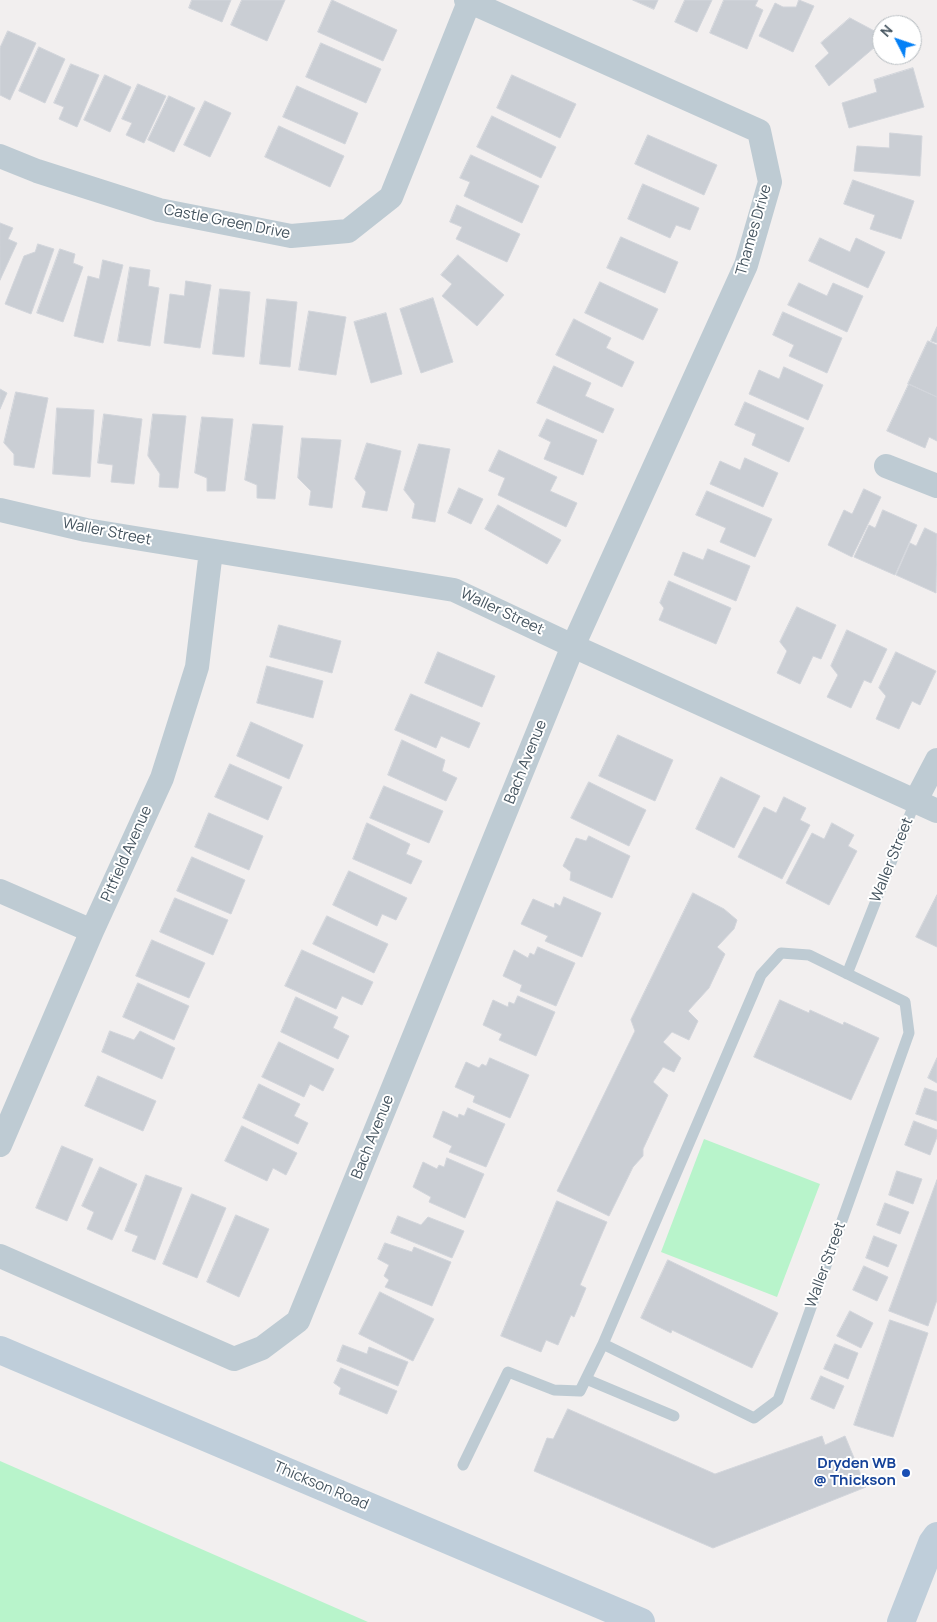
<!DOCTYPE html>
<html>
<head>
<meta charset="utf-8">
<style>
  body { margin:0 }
  #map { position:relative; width:937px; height:1622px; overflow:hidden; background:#f2efef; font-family:Manrope,sans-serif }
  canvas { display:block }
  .north { position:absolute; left:872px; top:15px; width:50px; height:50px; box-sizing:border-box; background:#fff; border:1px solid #b5bbbf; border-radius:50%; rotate:311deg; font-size:14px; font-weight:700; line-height:20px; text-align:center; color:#45545f }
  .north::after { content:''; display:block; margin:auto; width:18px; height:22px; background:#0480f6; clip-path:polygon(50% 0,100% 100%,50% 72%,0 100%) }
</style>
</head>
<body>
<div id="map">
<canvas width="937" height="1622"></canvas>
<div class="north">N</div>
</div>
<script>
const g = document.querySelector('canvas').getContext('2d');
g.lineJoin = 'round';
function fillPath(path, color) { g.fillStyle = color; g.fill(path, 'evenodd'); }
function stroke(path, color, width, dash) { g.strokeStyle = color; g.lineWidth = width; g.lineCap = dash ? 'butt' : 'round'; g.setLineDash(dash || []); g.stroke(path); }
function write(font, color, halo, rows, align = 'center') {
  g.font = font + ' Manrope,sans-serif'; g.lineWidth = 4; g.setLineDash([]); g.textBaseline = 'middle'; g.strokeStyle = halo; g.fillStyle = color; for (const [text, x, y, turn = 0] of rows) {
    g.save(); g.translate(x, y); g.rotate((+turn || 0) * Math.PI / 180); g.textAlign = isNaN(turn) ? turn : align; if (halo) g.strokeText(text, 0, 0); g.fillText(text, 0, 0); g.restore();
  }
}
const green = new Path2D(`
  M 704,1139 L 820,1184 L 777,1297 L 661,1252 Z
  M 0,1461 L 368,1622 L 0,1622 Z`);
const building = new Path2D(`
  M 192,0 L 231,0 L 222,22 L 189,8 Z
  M 242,0 L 285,0 L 267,41 L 231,25 Z
  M 332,0 L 397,30 L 383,61 L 318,32 Z
  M 633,0 L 658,0 L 654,9 Z
  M 685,0 L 712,0 L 697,32 L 675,22 Z
  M 724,0 L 758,0 L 755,6 L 763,10 L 747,49 L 710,33 Z
  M 799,0 L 814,6 L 793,52 L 759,36 L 775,3 L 783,7 L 796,7 Z
  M 850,18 L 882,35 L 882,41 L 829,86 L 815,66 L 829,53 L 821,43 Z
  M 8,31 L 36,43 L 10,100 L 0,95 L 0,48 Z
  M 321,43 L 381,69 L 366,103 L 306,77 Z
  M 39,47 L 65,59 L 45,103 L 19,91 Z
  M 71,64 L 99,75 L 77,127 L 59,119 L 64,107 L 54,103 Z
  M 913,68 L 924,107 L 849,128 L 842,103 L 877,92 L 874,80 Z
  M 105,75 L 131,87 L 110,132 L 84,120 Z
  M 512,75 L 576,104 L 560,138 L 497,108 Z
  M 138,84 L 166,96 L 144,143 L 126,135 L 132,123 L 122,119 Z
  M 297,86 L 358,113 L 345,144 L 283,117 Z
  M 169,96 L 195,108 L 174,152 L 148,140 Z
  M 205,101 L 231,113 L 210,157 L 184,145 Z
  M 492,116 L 556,147 L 541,178 L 477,147 Z
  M 279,126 L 344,156 L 330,187 L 265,157 Z
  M 890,133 L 922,136 L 920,176 L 854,171 L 857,146 L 889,148 Z
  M 648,135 L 717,165 L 704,195 L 635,164 Z
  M 471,155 L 539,186 L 522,223 L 464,196 L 470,182 L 460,178 Z
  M 853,180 L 914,201 L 901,239 L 870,229 L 875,215 L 844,204 Z
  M 643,184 L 699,208 L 690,230 L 676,225 L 670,238 L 628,219 Z
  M 457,205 L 520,234 L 507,262 L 456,239 L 462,227 L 450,222 Z
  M 0,223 L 13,228 L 8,239 L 17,243 L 0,280 Z
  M 621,237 L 678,262 L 665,293 L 607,268 Z
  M 820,238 L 850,252 L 856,238 L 885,252 L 868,288 L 809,261 Z
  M 38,244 L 54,249 L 31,314 L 5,304 L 24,256 L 35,252 Z
  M 60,249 L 75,254 L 73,263 L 83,267 L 63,322 L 37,313 Z
  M 458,255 L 504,295 L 477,326 L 442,296 L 452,284 L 441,275 Z
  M 103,260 L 123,265 L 103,343 L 74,336 L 88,276 L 99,279 Z
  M 130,267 L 150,270 L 148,286 L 159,288 L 150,346 L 118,341 Z
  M 186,281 L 211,285 L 200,348 L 164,343 L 170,294 L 184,296 Z
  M 600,282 L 658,309 L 643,340 L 585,313 Z
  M 799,283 L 827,296 L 833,283 L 863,296 L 847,332 L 788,305 Z
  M 220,289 L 250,292 L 244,357 L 213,354 Z
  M 433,298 L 453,362 L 421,373 L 400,309 Z
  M 267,299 L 297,302 L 290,367 L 260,364 Z
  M 309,311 L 346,317 L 336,375 L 299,370 Z
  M 783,312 L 842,338 L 827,373 L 789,356 L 794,345 L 773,335 Z
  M 386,313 L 402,374 L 371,383 L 354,322 Z
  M 574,319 L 611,338 L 606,348 L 634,362 L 622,387 L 556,355 Z
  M 937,327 L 937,343 L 931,341 Z
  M 928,341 L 937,345 L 937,397 L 908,384 Z
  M 554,366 L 591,383 L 585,396 L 614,409 L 603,433 L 537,403 Z
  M 784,367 L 823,385 L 808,420 L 749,394 L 759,370 L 779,379 Z
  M 909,384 L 937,397 L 937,441 L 929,437 L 925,448 L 887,431 Z
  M 0,389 L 7,393 L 0,409 Z
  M 16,392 L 48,398 L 34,468 L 14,465 L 14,454 L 4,443 Z
  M 745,402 L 804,428 L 789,462 L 752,445 L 756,434 L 735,425 Z
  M 57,408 L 94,410 L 90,477 L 53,474 Z
  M 104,414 L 142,419 L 134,484 L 111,482 L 113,465 L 98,463 Z
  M 153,414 L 186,416 L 178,488 L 159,487 L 160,474 L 148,456 Z
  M 202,417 L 233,419 L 225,491 L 207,491 L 207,478 L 195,473 Z
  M 547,419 L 597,440 L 583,475 L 544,459 L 551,442 L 539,436 Z
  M 253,424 L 283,426 L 275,499 L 257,498 L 257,485 L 245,480 Z
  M 302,438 L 341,440 L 332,508 L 309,505 L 311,491 L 298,478 Z
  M 367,443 L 401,451 L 387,511 L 362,507 L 366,492 L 355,479 Z
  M 419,444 L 450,449 L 435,522 L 412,518 L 415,504 L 404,490 Z
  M 499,450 L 557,477 L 550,491 L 577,503 L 566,527 L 498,495 L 505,478 L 489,471 Z
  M 745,458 L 778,473 L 763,507 L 710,484 L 720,461 L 740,470 Z
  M 459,488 L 483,499 L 471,524 L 448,513 Z
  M 864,489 L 881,497 L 852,557 L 828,545 L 844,510 L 852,514 Z
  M 707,491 L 772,519 L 755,557 L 720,542 L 726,528 L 696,515 Z
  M 498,505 L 561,540 L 547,564 L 485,529 Z
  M 883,510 L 917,525 L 895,575 L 854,557 L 869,525 L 875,528 Z
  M 925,528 L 937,534 L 936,593 L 896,575 L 910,543 L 916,546 Z
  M 708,549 L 750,566 L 736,601 L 674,575 L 683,552 L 703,560 Z
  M 669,581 L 731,608 L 716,644 L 659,620 L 664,608 L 660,603 Z
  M 797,607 L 836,625 L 821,659 L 813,656 L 800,684 L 777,673 L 787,651 L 780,642 Z
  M 279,625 L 341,641 L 332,673 L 270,657 Z
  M 847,630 L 887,649 L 871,683 L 864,680 L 851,708 L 827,697 L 838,675 L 831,666 Z
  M 438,652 L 495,676 L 482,707 L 425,683 Z
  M 896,652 L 936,671 L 920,705 L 912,701 L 899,729 L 876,719 L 886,696 L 879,688 Z
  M 267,666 L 323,681 L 313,718 L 257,703 Z
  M 411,694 L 480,723 L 469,748 L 441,736 L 436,748 L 395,730 Z
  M 251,722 L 303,745 L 289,779 L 237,756 Z
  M 618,735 L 673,760 L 655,801 L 599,776 Z
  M 402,740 L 445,760 L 442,771 L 457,778 L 446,801 L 388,775 Z
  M 230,764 L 282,787 L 268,820 L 215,797 Z
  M 721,777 L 760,796 L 734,848 L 696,829 Z
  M 589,782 L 646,810 L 629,846 L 571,818 Z
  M 384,786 L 443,811 L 429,843 L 370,818 Z
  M 784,797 L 806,808 L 800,820 L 810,825 L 782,879 L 738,857 L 764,807 L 776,813 Z
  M 209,813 L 263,836 L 249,870 L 195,847 Z
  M 367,823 L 410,844 L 406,854 L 422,861 L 411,884 L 353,859 Z
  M 832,823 L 854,835 L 848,846 L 857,851 L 829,905 L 786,883 L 812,833 L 824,839 Z
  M 589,836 L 630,856 L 612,898 L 570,880 L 571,872 L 563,866 L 576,838 L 586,841 Z
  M 192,857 L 245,880 L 231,914 L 177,891 Z
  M 349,871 L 407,898 L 396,920 L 382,914 L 377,926 L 333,905 Z
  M 693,893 L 724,909 L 737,920 L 734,929 L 717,947 L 725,954 L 709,988 L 688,1011 L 698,1021 L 689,1040 L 672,1032 L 663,1042 L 681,1058 L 674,1072 L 663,1067 L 653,1082 L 668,1095 L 643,1149 L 643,1156 L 633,1167 L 609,1216 L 557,1191 L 635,1031 L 631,1020 Z
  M 937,895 L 937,947 L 916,937 Z
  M 564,897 L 601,913 L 582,957 L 545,941 L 548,936 L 521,924 L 533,899 L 554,908 L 555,903 L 560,906 Z
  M 175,898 L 228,920 L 213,955 L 160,932 Z
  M 327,916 L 388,944 L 374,973 L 313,944 Z
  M 152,940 L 205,963 L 189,998 L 136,976 Z
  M 538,947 L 575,963 L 556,1006 L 520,991 L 522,985 L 503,976 L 514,950 L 528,958 L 530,953 L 534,955 Z
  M 302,950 L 373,982 L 362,1005 L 342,996 L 336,1009 L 285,986 Z
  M 138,983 L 189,1006 L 174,1040 L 123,1017 Z
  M 518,996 L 555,1012 L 536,1056 L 499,1040 L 502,1034 L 483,1025 L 493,1000 L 508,1007 L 509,1002 L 514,1004 Z
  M 296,997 L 338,1017 L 333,1028 L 349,1036 L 338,1059 L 281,1032 Z
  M 780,1000 L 809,1013 L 810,1010 L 843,1025 L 844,1022 L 879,1038 L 851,1100 L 754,1057 Z
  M 110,1031 L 134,1040 L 140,1031 L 175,1048 L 162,1079 L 102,1052 Z
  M 279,1042 L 334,1069 L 323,1091 L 310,1084 L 304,1097 L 262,1077 Z
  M 490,1058 L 529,1075 L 510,1118 L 473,1102 L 475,1096 L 455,1087 L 466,1062 L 479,1068 L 482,1064 L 486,1066 Z
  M 937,1058 L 937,1083 L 928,1078 Z
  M 98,1076 L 156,1101 L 143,1131 L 85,1106 Z
  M 259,1084 L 300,1104 L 294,1116 L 308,1123 L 298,1144 L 243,1118 Z
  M 925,1088 L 937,1092 L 937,1121 L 916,1114 Z
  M 468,1108 L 505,1124 L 486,1167 L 449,1152 L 452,1146 L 433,1137 L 443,1111 L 458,1118 L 459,1114 L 464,1116 Z
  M 914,1121 L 937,1130 L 937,1137 L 930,1155 L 905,1145 Z
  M 242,1126 L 297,1153 L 286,1175 L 273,1168 L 267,1181 L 225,1161 Z
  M 62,1146 L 93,1159 L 67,1221 L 36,1208 Z
  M 447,1158 L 484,1174 L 465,1218 L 429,1202 L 431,1197 L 413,1187 L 423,1162 L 437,1169 L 439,1165 L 444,1167 Z
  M 100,1167 L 137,1184 L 112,1240 L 87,1229 L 94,1212 L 82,1206 Z
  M 897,1171 L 922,1179 L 913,1204 L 889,1195 Z
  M 146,1175 L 182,1188 L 155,1260 L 132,1251 L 138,1236 L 125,1231 Z
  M 937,1180 L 937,1300 L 928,1326 L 889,1311 Z
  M 192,1194 L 226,1208 L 197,1278 L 163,1264 Z
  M 557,1201 L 607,1222 L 580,1285 L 586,1288 L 574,1317 L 571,1315 L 558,1345 L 546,1340 L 541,1352 L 501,1336 Z
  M 885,1203 L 909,1212 L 900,1234 L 877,1225 Z
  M 236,1215 L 269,1229 L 239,1297 L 207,1282 Z
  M 398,1216 L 421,1225 L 428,1217 L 464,1231 L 452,1258 L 391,1233 Z
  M 874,1236 L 897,1245 L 888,1267 L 866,1258 Z
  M 385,1243 L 412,1252 L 414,1247 L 451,1262 L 432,1306 L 385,1287 L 389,1280 L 384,1276 L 389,1265 L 378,1259 Z
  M 668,1260 L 778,1313 L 752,1368 L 672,1330 L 671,1333 L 641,1318 Z
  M 864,1266 L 888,1277 L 877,1301 L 853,1290 Z
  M 380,1292 L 434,1319 L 413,1361 L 359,1334 Z
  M 850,1311 L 873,1323 L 861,1348 L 837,1336 Z
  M 890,1320 L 928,1333 L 893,1437 L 854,1425 Z
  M 835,1344 L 858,1353 L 848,1379 L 824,1369 Z
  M 343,1345 L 367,1354 L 369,1347 L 408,1362 L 398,1386 L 337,1361 Z
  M 341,1368 L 397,1391 L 387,1414 L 339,1394 L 341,1388 L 334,1383 Z
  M 821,1376 L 844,1386 L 834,1409 L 811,1399 Z
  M 568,1409 L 715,1474 L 822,1436 L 825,1445 L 845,1436 L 866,1487 L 713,1548 L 534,1471 L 547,1438 L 553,1439 Z`);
const lane = new Path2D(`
  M 847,974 L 915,802
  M 586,1379 L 674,1416
  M 463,1465 L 508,1372 L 554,1390 L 580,1391 L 603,1344 L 761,975 L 781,953 L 809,955 L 905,1002 L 909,1033 L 778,1400 L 754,1418 L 603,1344`);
const street = new Path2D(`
  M 0,156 L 37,171 L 159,210 L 291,236 L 348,231 L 391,197 L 469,2
  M 886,466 L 937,486
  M 0,510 L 86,530 L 454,590 L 573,646 L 937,811
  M 915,802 L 937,760
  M 0,891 L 92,931
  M 0,1145 L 92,931 L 162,778 L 197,667 L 211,551
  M 0,1256 L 234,1359 L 262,1348 L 298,1321 L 573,646 L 746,265 L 770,182 L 759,131 L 466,0`);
const secondary = new Path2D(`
  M 0,1350 L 641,1622
  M 901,1622 L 932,1543 L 937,1536`);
const markers = [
  [906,1473,5,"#1a4fb4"]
];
const streetNames = [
  ["Castle Green Drive",227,222,11],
  ["Thames Drive",754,230,-74],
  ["Waller Street",107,532,11],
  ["Waller Street",502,612,25],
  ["Bach Avenue",526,762,-68],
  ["Pitfield Avenue",127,854,-66],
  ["Waller Street",892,860,-68],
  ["Bach Avenue",373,1137,-68],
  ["Waller Street",826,1265,-70],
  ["Thickson Road",321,1486,23]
];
const transitNames = [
  ["Dryden WB",896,1464],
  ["@ Thickson",896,1481]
];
fillPath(green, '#b8f4cb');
fillPath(building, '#caced4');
stroke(building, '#d2d5db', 1);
stroke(lane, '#becbd3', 11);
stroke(street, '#becbd3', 24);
stroke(secondary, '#bfceda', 28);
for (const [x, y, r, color] of markers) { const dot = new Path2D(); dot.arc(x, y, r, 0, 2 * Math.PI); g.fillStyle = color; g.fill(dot); stroke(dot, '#fff', 2); }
write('15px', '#45545f', '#fff', streetNames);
write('bold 15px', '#164399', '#fff', transitNames, 'right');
</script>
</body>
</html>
